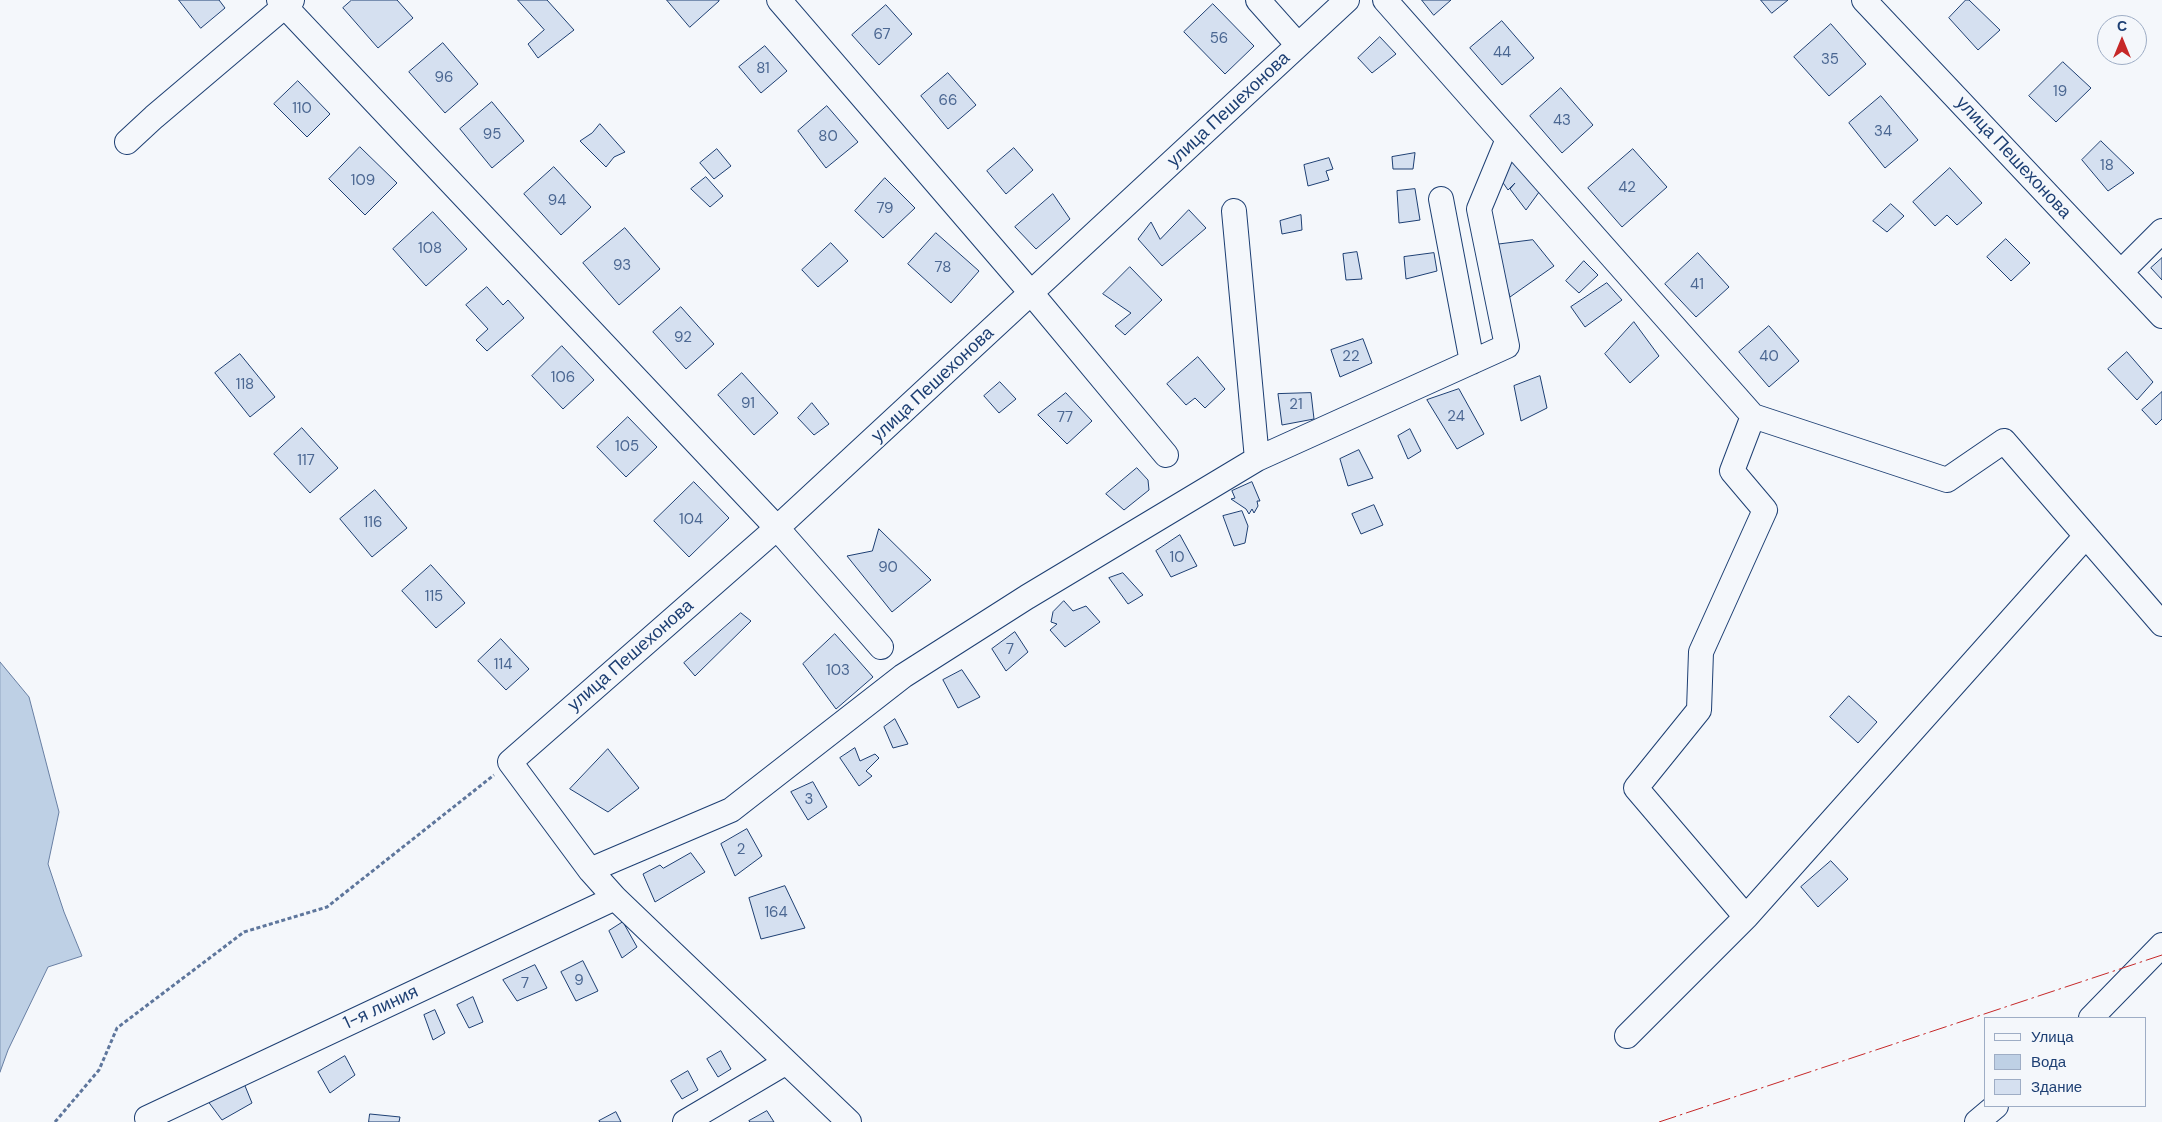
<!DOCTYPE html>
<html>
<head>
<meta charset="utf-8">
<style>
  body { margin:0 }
  #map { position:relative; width:2162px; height:1122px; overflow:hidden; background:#f4f7fb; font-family:"DM Sans",sans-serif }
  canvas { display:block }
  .legend { position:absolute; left:1984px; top:1017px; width:162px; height:90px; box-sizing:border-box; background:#f4f7fb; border:1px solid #9eadc5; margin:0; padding:6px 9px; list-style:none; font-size:15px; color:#1d3f73 }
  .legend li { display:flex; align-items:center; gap:10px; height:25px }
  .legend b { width:25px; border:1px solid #9eadc5 }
  .north { position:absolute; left:2097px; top:15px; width:50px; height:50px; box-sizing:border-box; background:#f4f7fb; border:1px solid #9eadc5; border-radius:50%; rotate:0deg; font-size:14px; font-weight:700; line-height:20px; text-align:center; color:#1d3f73 }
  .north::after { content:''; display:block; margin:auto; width:18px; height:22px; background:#c62828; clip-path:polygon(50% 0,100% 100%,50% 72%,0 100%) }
</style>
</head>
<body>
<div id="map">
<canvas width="2162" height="1122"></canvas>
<ul class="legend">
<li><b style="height:6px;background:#f4f7fb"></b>Улица</li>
<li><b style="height:14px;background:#bed0e5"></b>Вода</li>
<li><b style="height:14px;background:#d5e0f0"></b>Здание</li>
</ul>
<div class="north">С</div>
</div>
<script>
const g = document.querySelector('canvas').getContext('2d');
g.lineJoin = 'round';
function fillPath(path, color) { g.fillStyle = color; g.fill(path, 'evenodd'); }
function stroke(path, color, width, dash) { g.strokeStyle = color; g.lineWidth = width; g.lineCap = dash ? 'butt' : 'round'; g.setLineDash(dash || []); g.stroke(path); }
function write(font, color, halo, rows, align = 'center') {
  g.font = font + ' "DM Sans",sans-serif'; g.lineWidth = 4; g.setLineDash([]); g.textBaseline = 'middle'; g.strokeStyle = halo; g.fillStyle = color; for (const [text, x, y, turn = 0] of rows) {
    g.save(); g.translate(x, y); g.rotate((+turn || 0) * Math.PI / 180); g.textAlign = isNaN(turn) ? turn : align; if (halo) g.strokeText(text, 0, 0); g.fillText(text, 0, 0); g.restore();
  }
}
const water = new Path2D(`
  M 0,662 L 29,697 L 59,812 L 48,864 L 64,912 L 82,956 L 48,967 L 8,1050 L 0,1072 Z`);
const building = new Path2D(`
  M 179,0 L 219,0 L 225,8 L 201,28 Z
  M 352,0 L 397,0 L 413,18 L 378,48 L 343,8 Z
  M 518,0 L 547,0 L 574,30 L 538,58 L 528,44 L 544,30 Z
  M 667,0 L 719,0 L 719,1 L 690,27 Z
  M 1422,0 L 1451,0 L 1434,15 Z
  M 1761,0 L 1788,0 L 1772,13 Z
  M 1966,0 L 1969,0 L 2000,30 L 1978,50 L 1949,18 Z
  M 1213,4 L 1254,46 L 1225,74 L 1184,32 Z
  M 886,5 L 912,34 L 879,65 L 852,35 Z
  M 1502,21 L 1534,58 L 1502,85 L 1470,48 Z
  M 1831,24 L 1866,64 L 1829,96 L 1794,57 Z
  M 1380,37 L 1396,54 L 1372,73 L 1358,58 Z
  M 443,43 L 478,84 L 445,113 L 409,72 Z
  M 765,46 L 787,71 L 761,93 L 739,67 Z
  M 2063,62 L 2091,88 L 2056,122 L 2029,96 Z
  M 948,73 L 976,105 L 948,129 L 921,96 Z
  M 298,81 L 330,114 L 307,137 L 274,104 Z
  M 1561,88 L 1593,125 L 1562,153 L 1530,116 Z
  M 1881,96 L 1918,140 L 1885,168 L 1849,123 Z
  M 492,102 L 524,141 L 492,168 L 460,129 Z
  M 827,106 L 858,142 L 826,168 L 798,131 Z
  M 600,124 L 625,152 L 614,157 L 606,167 L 580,141 L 592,133 Z
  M 2101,141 L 2134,173 L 2108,191 L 2082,160 Z
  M 360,147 L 397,183 L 365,215 L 329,179 Z
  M 1014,148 L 1033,170 L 1006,194 L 987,171 Z
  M 717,149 L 731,166 L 714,179 L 700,163 Z
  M 1633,149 L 1667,187 L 1622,227 L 1588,188 Z
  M 1415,153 L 1413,169 L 1393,169 L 1392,157 Z
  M 1515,153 L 1542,188 L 1526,210 L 1510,189 L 1515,183 L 1508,190 L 1495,171 Z
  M 1329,158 L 1333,169 L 1326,171 L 1329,180 L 1308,186 L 1304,165 Z
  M 554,167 L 591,207 L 561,235 L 524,194 Z
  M 1950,168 L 1982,203 L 1957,225 L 1947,215 L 1935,226 L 1913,202 Z
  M 706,177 L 723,196 L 710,207 L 691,189 Z
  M 885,178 L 915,208 L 883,238 L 855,211 Z
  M 1415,189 L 1420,220 L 1399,223 L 1397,191 Z
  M 1053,194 L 1070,219 L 1036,249 L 1015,227 Z
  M 1891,204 L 1904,216 L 1887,232 L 1873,221 Z
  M 1189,210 L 1206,228 L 1162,266 L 1138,239 L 1151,222 L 1160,239 Z
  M 433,212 L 467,249 L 426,286 L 393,249 Z
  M 1301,215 L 1302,230 L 1282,234 L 1280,221 Z
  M 625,228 L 660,269 L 619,305 L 583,263 Z
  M 936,233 L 979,271 L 951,303 L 908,264 Z
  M 2006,239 L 2030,263 L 2011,281 L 1987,257 Z
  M 1533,240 L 1554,266 L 1510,297 L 1494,245 Z
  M 831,243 L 848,261 L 818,287 L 802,270 Z
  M 1357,252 L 1362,279 L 1346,280 L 1343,254 Z
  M 1434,253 L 1437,271 L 1406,279 L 1404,257 Z
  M 1698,253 L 1729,287 L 1696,317 L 1665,284 Z
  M 2162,258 L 2162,280 L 2151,268 Z
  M 1584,261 L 1598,275 L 1579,293 L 1566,281 Z
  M 1130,267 L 1162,300 L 1125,335 L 1115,326 L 1131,313 L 1103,294 Z
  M 1607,283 L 1622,300 L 1585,327 L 1571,307 Z
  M 487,287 L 503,305 L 508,300 L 524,318 L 487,351 L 476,340 L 488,329 L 466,305 Z
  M 681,307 L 714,344 L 686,369 L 653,332 Z
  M 1634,322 L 1659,356 L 1630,383 L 1605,354 Z
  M 1769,326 L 1799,361 L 1769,387 L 1739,352 Z
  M 1363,339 L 1372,363 L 1340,377 L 1331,350 Z
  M 562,346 L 594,380 L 563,409 L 532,376 Z
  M 2127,352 L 2153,382 L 2137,400 L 2108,369 Z
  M 240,354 L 275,397 L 250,417 L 215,373 Z
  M 1198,357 L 1225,389 L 1205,408 L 1195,398 L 1186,405 L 1167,384 Z
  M 742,373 L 778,413 L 754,435 L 718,395 Z
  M 1540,376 L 1547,408 L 1521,421 L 1514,386 Z
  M 1000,382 L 1016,399 L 999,413 L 984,396 Z
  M 1459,389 L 1484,434 L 1457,449 L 1427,400 Z
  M 2162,392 L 2162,419 L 2156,425 L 2142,410 Z
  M 1066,393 L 1092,421 L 1067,444 L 1038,415 Z
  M 1311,393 L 1314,419 L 1282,425 L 1278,394 Z
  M 812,403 L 829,424 L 814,435 L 798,418 Z
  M 628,417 L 657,447 L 626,477 L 597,447 Z
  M 302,428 L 338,468 L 310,493 L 274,454 Z
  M 1410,429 L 1421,451 L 1408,459 L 1398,436 Z
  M 1359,450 L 1373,478 L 1348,486 L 1340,459 Z
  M 1137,468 L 1148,480 L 1149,490 L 1124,510 L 1106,494 Z
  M 694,482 L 729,518 L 689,557 L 654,521 Z
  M 1252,482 L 1260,501 L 1257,501 L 1258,506 L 1254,513 L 1252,509 L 1249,514 L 1246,509 L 1231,499 L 1235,498 L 1232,491 Z
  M 375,490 L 407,528 L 372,557 L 340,519 Z
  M 1374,505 L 1383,525 L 1361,534 L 1352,514 Z
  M 1242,511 L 1248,526 L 1245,543 L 1234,546 L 1223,516 Z
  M 879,529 L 931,580 L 892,612 L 847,556 L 872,551 Z
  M 1180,535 L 1197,566 L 1171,577 L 1156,551 Z
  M 431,565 L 465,603 L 436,628 L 402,591 Z
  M 1123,573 L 1143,595 L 1128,604 L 1109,578 Z
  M 1064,601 L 1073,611 L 1086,606 L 1100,622 L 1065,647 L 1050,630 L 1057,624 L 1051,622 L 1053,612 Z
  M 741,613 L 751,621 L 695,676 L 684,663 Z
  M 1015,632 L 1028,652 L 1006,671 L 992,649 Z
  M 835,634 L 873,677 L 836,709 L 803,664 Z
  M 501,639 L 529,669 L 506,690 L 478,661 Z
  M 962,670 L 980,697 L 958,708 L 943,680 Z
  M 1849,696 L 1877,722 L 1858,743 L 1830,717 Z
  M 895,719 L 908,744 L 893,748 L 884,727 Z
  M 855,748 L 860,761 L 875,754 L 879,758 L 866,771 L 872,776 L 859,786 L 840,758 Z
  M 608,749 L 639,788 L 608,812 L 570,789 Z
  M 813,782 L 827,807 L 808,820 L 791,792 Z
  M 747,829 L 762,856 L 735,876 L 721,844 Z
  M 691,853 L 705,872 L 655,902 L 643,874 L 660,865 L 663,868 Z
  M 1831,861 L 1848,879 L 1818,907 L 1801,887 Z
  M 785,886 L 805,928 L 761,939 L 749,898 Z
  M 623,922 L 637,947 L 622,958 L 609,931 Z
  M 583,961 L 598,991 L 576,1001 L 561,972 Z
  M 535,965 L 547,988 L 517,1001 L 503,980 Z
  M 473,997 L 483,1022 L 469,1028 L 457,1005 Z
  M 435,1010 L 445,1033 L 433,1040 L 424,1015 Z
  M 721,1051 L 731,1069 L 718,1077 L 707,1059 Z
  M 345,1056 L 355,1075 L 330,1093 L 318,1072 Z
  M 688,1071 L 698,1090 L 682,1099 L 671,1081 Z
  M 243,1081 L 252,1103 L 222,1120 L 207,1100 Z
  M 767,1111 L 774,1122 L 750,1122 L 749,1121 Z
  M 616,1112 L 621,1122 L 600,1122 L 599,1121 Z
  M 370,1114 L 400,1117 L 399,1122 L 369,1122 Z`);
const path = new Path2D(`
  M 55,1122 L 99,1070 L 117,1028 L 244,932 L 327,907 L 494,775`);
const minor = new Path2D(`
  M 279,0 L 777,528 L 881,647
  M 779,0 L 1032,294 L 1166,455
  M 1258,0 L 1298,45
  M 1385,0 L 1753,416 L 1947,480 L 2004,441 L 2162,624
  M 1864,0 L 2162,316
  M 127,142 L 154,117 L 292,0
  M 1441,199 L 1472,362
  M 1234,211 L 1257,459
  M 2121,272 L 2162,231
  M 590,870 L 731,810 L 903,676 L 1027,597 L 1257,459 L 1507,346 L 1479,209 L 1508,139
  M 1746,917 L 1636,788 L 1699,710 L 1701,652 L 1765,510 L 1732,471 L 1753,416
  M 2091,1018 L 2162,945
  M 1627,1036 L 1746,917 L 2086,536
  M 147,1118 L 615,898
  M 685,1122 L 785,1063
  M 849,1122 L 615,898 L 590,870 L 510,762 L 777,528 L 1347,0
  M 1977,1122 L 1996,1106`);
const power = new Path2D(`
  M 1659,1122 L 2162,955`);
const numberNames = [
  ["67",882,35],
  ["56",1219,39],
  ["44",1502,53],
  ["35",1830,60],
  ["81",763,69],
  ["96",444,78],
  ["19",2060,92],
  ["66",948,101],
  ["110",302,109],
  ["43",1562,121],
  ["34",1883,132],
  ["95",492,135],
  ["80",828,137],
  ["18",2107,166],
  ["109",363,181],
  ["42",1627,188],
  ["94",557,201],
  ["79",885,209],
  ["108",430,249],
  ["93",622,266],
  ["78",943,268],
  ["41",1697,285],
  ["92",683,338],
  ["22",1351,357],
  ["40",1769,357],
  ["106",563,378],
  ["118",245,385],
  ["91",748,404],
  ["21",1296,405],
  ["24",1456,417],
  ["77",1065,418],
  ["105",627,447],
  ["117",306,461],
  ["104",691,520],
  ["116",373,523],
  ["10",1177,558],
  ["90",888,568],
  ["115",434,597],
  ["7",1010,650],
  ["114",503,665],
  ["103",838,671],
  ["3",809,800],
  ["2",741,850],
  ["164",776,913],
  ["9",579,981],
  ["7",525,984]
];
const streetNames = [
  ["улица Пешехонова",1229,110,-43],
  ["улица Пешехонова",2013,158,47],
  ["улица Пешехонова",933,385,-43],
  ["улица Пешехонова",631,656,-41],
  ["1-я линия",381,1008,-25]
];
fillPath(water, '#bed0e5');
stroke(water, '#687fa3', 1);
fillPath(building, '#d5e0f0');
stroke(building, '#1d3f73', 1);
stroke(minor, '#1d3f73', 26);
stroke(path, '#5e769c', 3, [4, 2.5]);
stroke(minor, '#f4f7fb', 24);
stroke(power, '#c62828', 1, [18, 4, 2.5, 4]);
write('15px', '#4b6792', null, numberNames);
write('18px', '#1d3f73', '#f4f7fb', streetNames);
</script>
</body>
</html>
